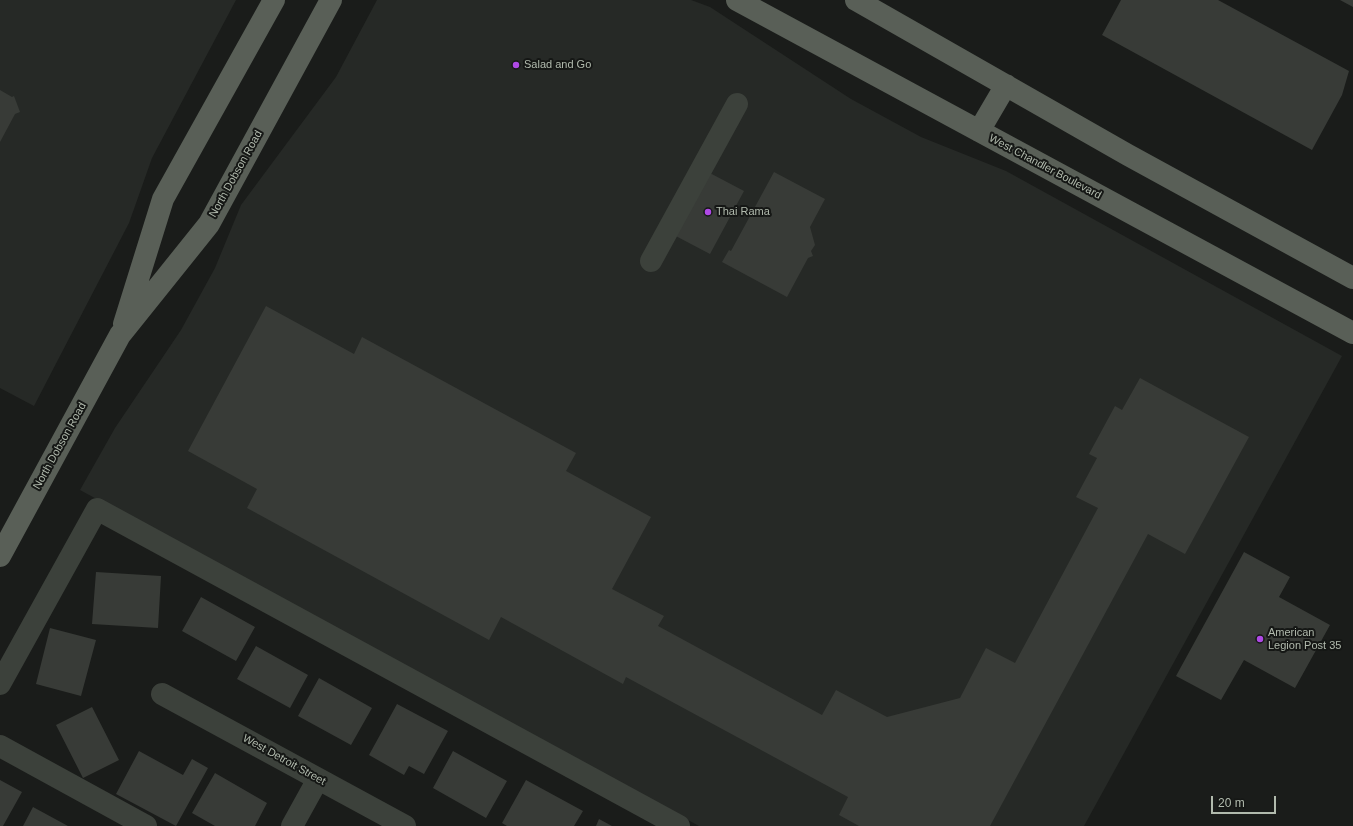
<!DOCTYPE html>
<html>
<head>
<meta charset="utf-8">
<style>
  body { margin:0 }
  #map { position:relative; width:1353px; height:826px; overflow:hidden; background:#1a1c1a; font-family:Helvetica,sans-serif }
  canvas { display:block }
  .scale { position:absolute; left:1211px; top:796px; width:65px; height:18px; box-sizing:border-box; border:2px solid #b1baad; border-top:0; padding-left:5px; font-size:12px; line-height:14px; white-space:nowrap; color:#b1baad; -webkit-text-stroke:3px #151715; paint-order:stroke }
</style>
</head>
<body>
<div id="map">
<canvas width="1353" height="826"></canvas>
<div class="scale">20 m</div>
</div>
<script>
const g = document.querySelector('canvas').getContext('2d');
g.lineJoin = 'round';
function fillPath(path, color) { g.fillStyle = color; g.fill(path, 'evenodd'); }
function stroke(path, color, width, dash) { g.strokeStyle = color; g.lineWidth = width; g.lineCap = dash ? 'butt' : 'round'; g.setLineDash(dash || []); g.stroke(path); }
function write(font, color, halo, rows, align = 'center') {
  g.font = font + ' Helvetica,sans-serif'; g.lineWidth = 4; g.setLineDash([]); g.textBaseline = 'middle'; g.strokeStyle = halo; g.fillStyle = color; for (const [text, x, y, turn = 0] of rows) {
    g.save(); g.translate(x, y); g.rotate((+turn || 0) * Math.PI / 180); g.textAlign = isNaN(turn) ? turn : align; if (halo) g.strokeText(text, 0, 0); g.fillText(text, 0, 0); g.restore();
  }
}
const built = new Path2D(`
  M 0,0 L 236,0 L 152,158 L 129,223 L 34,406 L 0,388 Z
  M 377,0 L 691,0 L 710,7 L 851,99 L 921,137 L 1006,171 L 1342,356 L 1084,826 L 699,826 L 80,490 L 115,428 L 181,330 L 215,268 L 241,205 L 336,77 Z`);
const building = new Path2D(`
  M 1121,0 L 1218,0 L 1349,71 L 1342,95 L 1312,150 L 1102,35 Z
  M 1340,0 L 1353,0 L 1353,7 Z
  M 0,90 L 12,97 L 14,96 L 20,112 L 15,114 L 0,142 Z
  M 706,171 L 744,191 L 710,254 L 672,234 Z
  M 774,172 L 825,199 L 810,227 L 815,245 L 811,251 L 813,256 L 808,258 L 787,297 L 722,262 L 729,250 L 731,251 Z
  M 266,306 L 354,354 L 362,337 L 576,453 L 566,471 L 651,517 L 612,589 L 664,616 L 658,626 L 822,715 L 836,690 L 887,717 L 960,698 L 986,648 L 1015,663 L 1098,508 L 1076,497 L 1097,458 L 1089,454 L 1115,406 L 1122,410 L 1140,378 L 1249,437 L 1185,554 L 1148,534 L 990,826 L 859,826 L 839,815 L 848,797 L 626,677 L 623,684 L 501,617 L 489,640 L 247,508 L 257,489 L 188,451 Z
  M 1244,552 L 1290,577 L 1279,597 L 1330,625 L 1295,688 L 1244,660 L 1221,700 L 1176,676 Z
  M 96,572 L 161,576 L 158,628 L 92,624 Z
  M 201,597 L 255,627 L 236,661 L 182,631 Z
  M 50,628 L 96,640 L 81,696 L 36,684 Z
  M 256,646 L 308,675 L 290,708 L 237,679 Z
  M 319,678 L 372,708 L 351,745 L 298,716 Z
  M 397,704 L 448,731 L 424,774 L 409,766 L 404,775 L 369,755 Z
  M 92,707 L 119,760 L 83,778 L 56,725 Z
  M 139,751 L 183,775 L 192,759 L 208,768 L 176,826 L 116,794 Z
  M 453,751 L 507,781 L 486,818 L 433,788 Z
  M 215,773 L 267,803 L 255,826 L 215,826 L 192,813 Z
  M 0,780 L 22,792 L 3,826 L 0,826 Z
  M 526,780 L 583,811 L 574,826 L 507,826 L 502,823 Z
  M 33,807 L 68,826 L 23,826 Z
  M 599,819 L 612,826 L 596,826 Z`);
const minor = new Path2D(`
  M 651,261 L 737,104
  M 0,684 L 97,509 L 679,826
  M 162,694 L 405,826
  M 0,746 L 146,826
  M 292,826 L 318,779`);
const major = new Path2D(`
  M 737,0 L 1353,333
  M 856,0 L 1128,155 L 1353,278
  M 979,131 L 1006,85
  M 124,324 L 163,199 L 274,0
  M 0,556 L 120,335 L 209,224 L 331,0`);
const markers = [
  [516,65,4,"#af49e5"],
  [708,212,4,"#af49e5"],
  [1260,639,4,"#af49e5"]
];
const poiNames = [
  ["Salad and Go",524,65],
  ["Thai Rama",716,212],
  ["American",1268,633],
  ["Legion Post 35",1268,646]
];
const streetNames = [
  ["West Chandler Boulevard",1045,167,28],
  ["North Dobson Road",236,174,-61],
  ["North Dobson Road",60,446,-61],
  ["West Detroit Street",284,760,29]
];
fillPath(built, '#262926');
fillPath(building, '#383b37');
stroke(minor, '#3c413b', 22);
stroke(major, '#595f57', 22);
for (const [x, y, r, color] of markers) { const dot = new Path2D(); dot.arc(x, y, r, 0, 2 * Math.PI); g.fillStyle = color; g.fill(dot); stroke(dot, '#151715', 1.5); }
write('11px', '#b1baad', '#151715', poiNames, 'left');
write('11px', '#b1baad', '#151715', streetNames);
</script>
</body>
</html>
